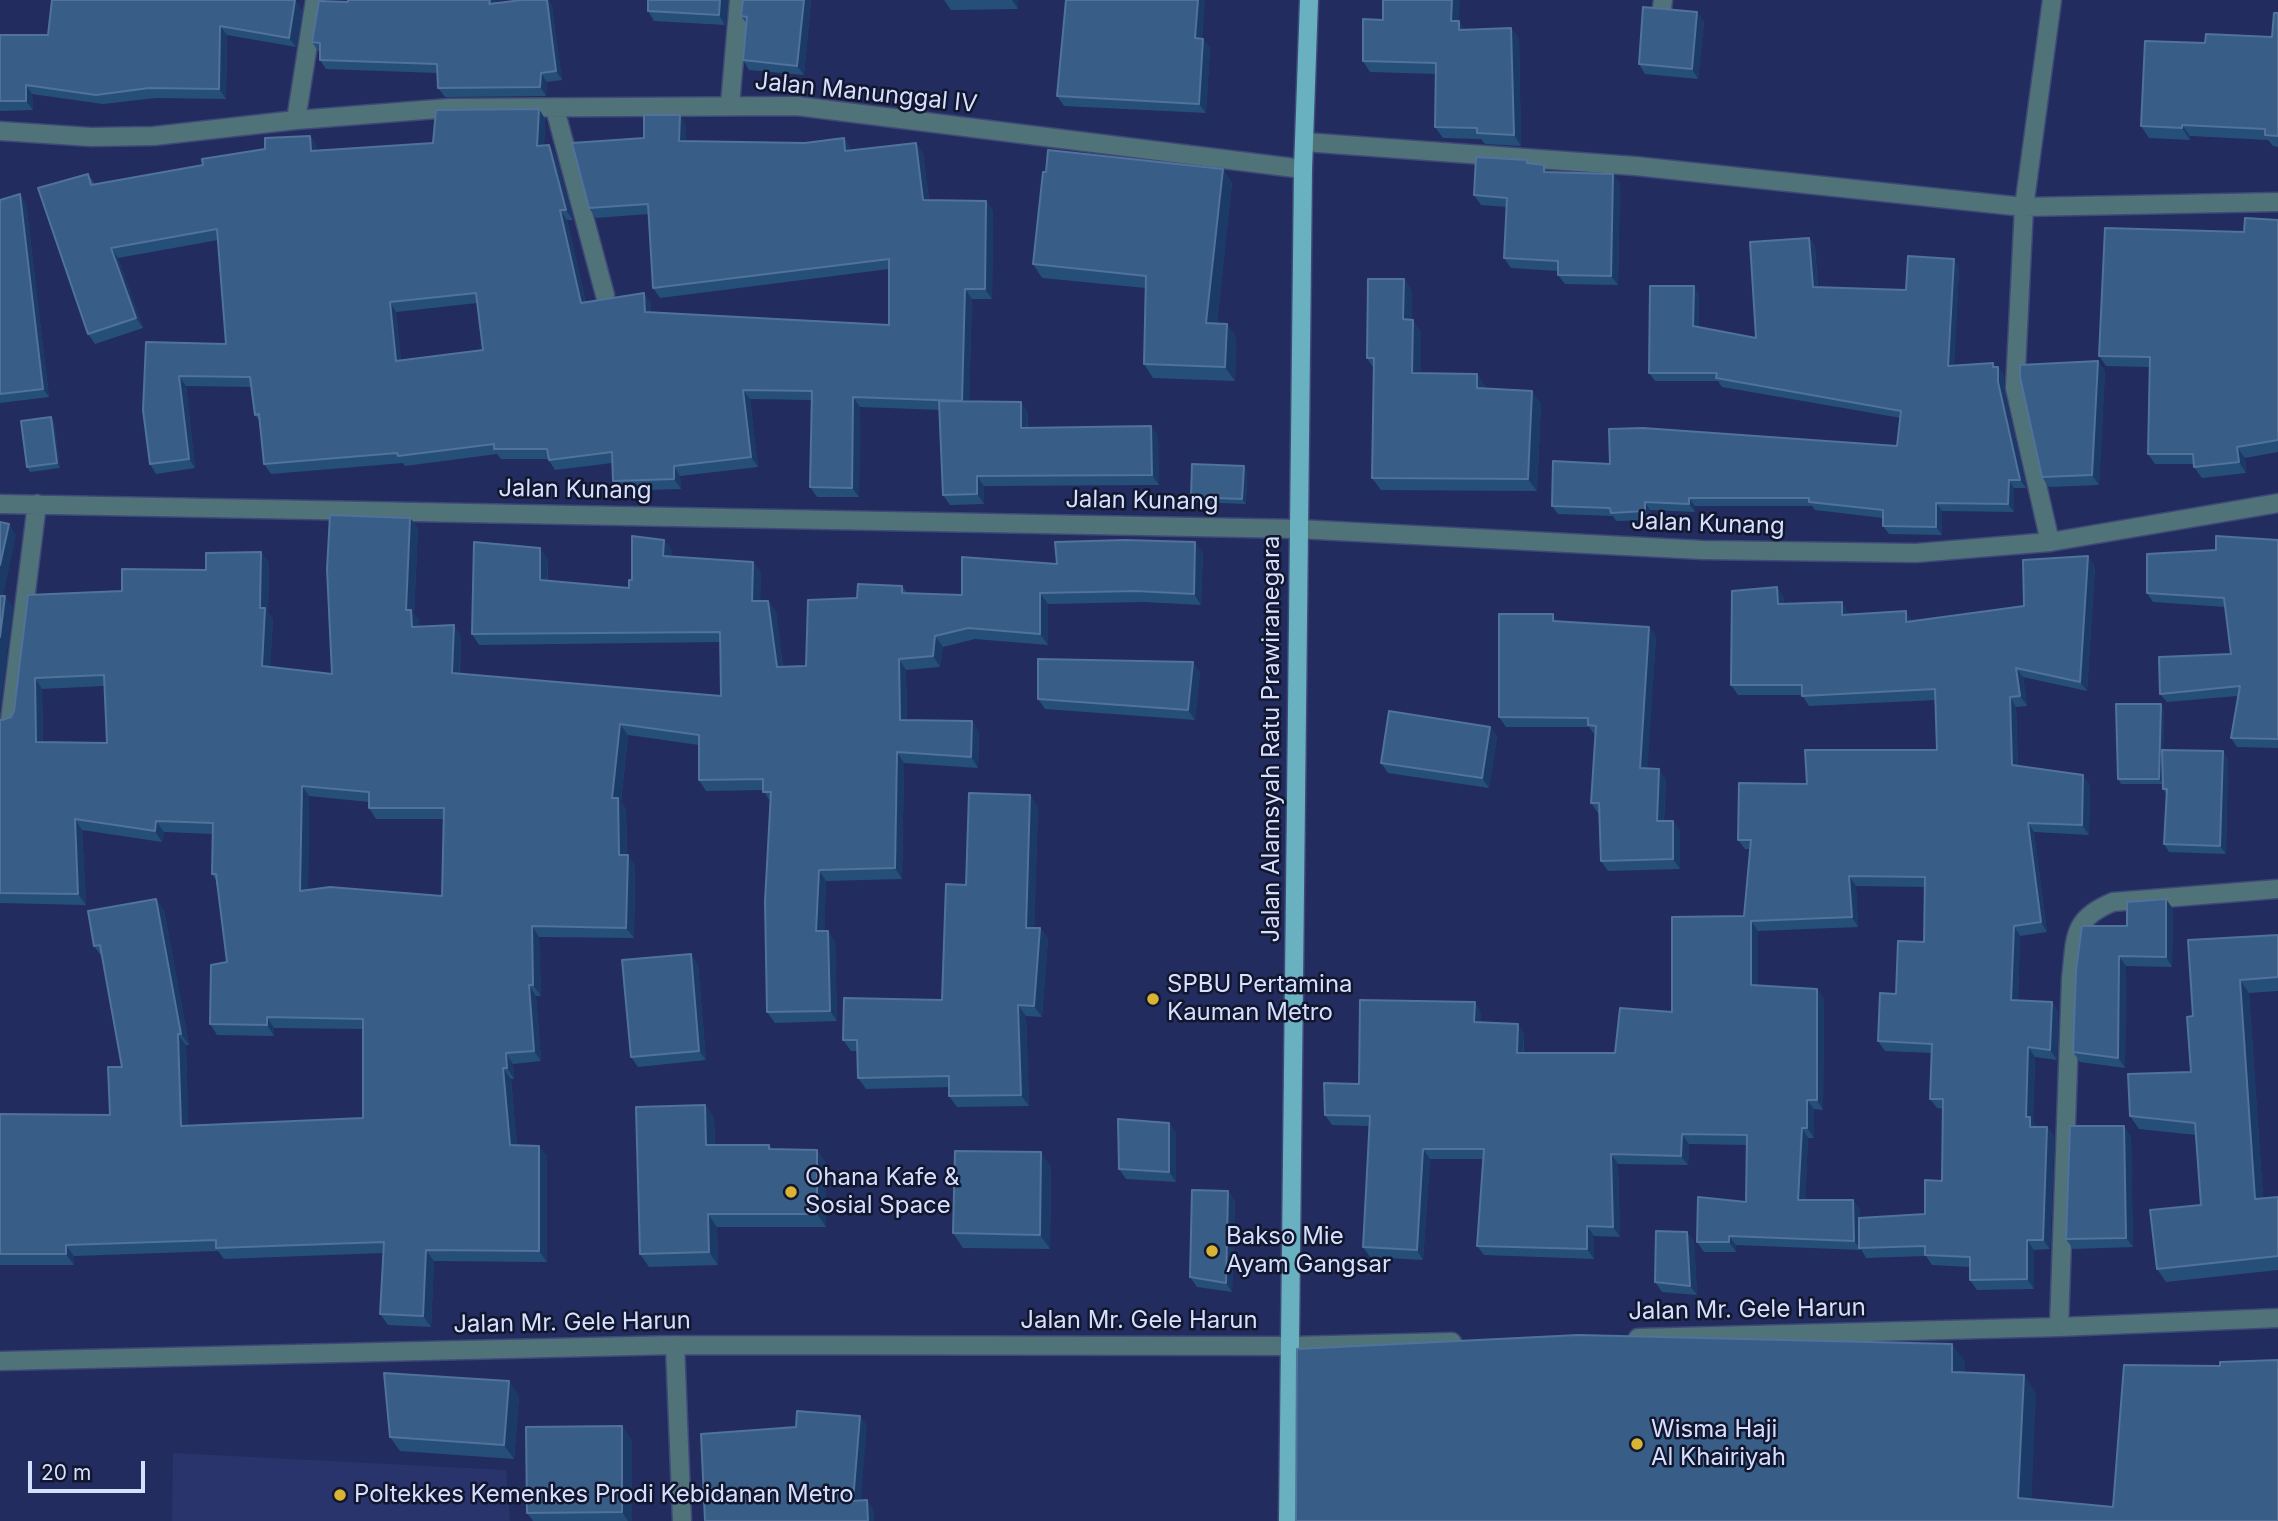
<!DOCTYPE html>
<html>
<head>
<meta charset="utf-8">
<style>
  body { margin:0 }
  #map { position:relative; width:2278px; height:1521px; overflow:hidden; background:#222c5e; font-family:Inter,sans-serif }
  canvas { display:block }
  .scale { position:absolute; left:28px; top:1461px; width:117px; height:32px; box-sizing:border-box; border:4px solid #d5dfff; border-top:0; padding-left:9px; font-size:21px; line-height:24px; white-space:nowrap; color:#d5dfff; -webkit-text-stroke:5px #12172e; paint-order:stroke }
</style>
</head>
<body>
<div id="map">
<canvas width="2278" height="1521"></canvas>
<div class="scale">20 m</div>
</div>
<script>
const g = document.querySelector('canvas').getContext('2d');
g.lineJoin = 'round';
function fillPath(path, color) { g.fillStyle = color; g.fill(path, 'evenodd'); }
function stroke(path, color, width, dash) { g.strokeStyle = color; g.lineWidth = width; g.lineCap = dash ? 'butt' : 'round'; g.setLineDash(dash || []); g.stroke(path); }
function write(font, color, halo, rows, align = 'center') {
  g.font = font + ' Inter,sans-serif'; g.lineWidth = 5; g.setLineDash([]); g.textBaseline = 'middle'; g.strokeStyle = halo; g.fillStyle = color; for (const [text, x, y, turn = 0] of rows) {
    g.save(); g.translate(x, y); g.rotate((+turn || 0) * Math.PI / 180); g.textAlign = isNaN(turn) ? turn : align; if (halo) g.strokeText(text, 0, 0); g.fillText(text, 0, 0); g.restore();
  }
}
const built = new Path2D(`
  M 173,1453 L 506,1470 L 510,1521 L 172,1521 Z`);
const minor = new Path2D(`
  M 1662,8 L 1663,0
  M 730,105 L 739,0
  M 555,109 L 605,295
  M 296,120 L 315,0
  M 0,131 L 91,137 L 154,136 L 296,120 L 450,108 L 797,106 L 1303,169
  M 1304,142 L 1635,166 L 2024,207 L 2278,202
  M 0,504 L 1298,529 L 1703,550 L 1916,553 L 2050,542 L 2278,503
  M 2050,542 L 2015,388 L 2024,207 L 2052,0
  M 10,720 L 37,504
  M 2059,1327 L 2071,979 C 2076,938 2071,919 2113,902 L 2278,889
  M 1638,1338 L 2059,1327 L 2278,1318
  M 675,1345 L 682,1521
  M 0,1361 L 675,1345 L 1292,1346 L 1452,1342`);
const major = new Path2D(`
  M 1288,1521 L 1303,169 L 1309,0`);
const wall = new Path2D(`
  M 522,0 L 548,0 L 552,6 L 562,80 L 547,82 L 546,96 L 445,97 L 438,88 L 437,73 L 326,69 L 320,60 L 320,51 L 318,51 L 312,42 L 348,2 L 497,3 Z
  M 648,0 L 728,0 L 725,25 L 654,21 L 648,11 Z
  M 811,0 L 804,75 L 749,70 L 743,60 L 747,24 L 741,16 Z
  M 944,0 L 1018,0 L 1018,9 L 951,10 Z
  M 302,9 L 296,47 L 227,35 L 226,99 L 156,98 L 103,104 L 32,94 L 33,110 L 0,111 L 0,35 L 48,35 Z
  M 2278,13 L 2278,147 L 2273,146 L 2268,140 L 2190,136 L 2190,140 L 2149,138 L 2141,126 L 2205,43 L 2272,37 Z
  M 1459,21 L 1465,30 L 1511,28 L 1519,39 L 1521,146 L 1485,144 L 1481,139 L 1443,138 L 1435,127 L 1436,74 L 1370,72 L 1363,61 Z
  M 1704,21 L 1698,79 L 1645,74 L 1639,64 Z
  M 1203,39 L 1210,48 L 1206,113 L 1064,106 L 1057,96 Z
  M 539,109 L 545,119 L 544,145 L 549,145 L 555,154 L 573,220 L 567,220 L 586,303 L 651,303 L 651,312 L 889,325 L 889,269 L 660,298 L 653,288 L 648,214 L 596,218 L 589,208 L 644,138 L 686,125 L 686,141 L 805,143 L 844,138 L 850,147 L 851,151 L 923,153 L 929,200 L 986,201 L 993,211 L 992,299 L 972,299 L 969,401 L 1028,412 L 1028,428 L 1151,426 L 1158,436 L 1159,485 L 984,486 L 984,504 L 950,505 L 943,495 L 940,410 L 860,407 L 859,497 L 817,497 L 810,487 L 812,400 L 750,399 L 758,467 L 680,476 L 681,489 L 620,491 L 613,481 L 612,463 L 555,470 L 548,459 L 501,459 L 497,454 L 405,466 L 403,463 L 271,474 L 264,464 L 260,422 L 255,415 L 251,387 L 186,386 L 195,468 L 156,474 L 150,464 L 146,342 L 226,344 L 218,240 L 118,258 L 143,328 L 95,344 L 88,334 L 88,174 L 95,184 L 203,165 L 310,136 L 317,146 L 317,150 L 433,143 ZM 477,303 L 483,350 L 401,361 L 396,312 Z
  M 1527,160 L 1529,163 L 1549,172 L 1620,183 L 1618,285 L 1565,284 L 1558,275 L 1558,271 L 1511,268 L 1504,258 L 1507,207 L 1481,205 L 1474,195 Z
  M 1223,169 L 1232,183 L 1217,323 L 1227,324 L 1236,337 L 1235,381 L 1153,378 L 1144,364 L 1146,288 L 1042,278 L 1033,264 Z
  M 0,200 L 26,203 L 49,397 L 0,403 Z
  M 2278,220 L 2278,452 L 2245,458 L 2246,473 L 2202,478 L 2194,467 L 2194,464 L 2155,464 L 2148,454 L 2149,367 L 2106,366 L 2099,356 L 2244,232 Z
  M 1809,238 L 1815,246 L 1818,287 L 1906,290 L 1959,267 L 1954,365 L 1996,367 L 2004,375 L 2004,391 L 2026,488 L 2014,488 L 2014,512 L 1942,511 L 1942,535 L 1889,534 L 1883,526 L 1883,518 L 1815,510 L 1812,506 L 1695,506 L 1695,512 L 1650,510 L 1651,520 L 1616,521 L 1613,516 L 1558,514 L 1552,506 L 1610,464 L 1897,446 L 1901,418 L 1722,387 L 1718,381 L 1655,381 L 1649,373 L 1699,294 L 1699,327 L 1756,338 Z
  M 1404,279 L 1412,292 L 1412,320 L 1421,332 L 1421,373 L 1477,374 L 1486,388 L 1541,403 L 1537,491 L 1381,490 L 1372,478 L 1374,369 L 1367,358 Z
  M 2098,361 L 2105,371 L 2099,485 L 2049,487 L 2042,477 Z
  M 51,417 L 54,422 L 60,468 L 30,472 L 27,467 Z
  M 1247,471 L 1246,504 L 1194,502 L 1191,497 Z
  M 410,518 L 418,528 L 414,614 L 419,621 L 419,627 L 461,635 L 460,674 L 721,696 L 720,642 L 479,645 L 472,634 L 548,559 L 548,580 L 629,588 L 632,580 L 664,540 L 672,550 L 671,556 L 753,562 L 761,573 L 760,601 L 768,601 L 776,612 L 783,667 L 806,666 L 857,598 L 902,586 L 907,593 L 962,595 L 1057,564 L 1203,553 L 1201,605 L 1144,602 L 1048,604 L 1048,645 L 975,639 L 943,647 L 940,667 L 906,670 L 907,720 L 979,731 L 978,768 L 904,763 L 902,879 L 826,881 L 824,931 L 828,931 L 835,942 L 837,1021 L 775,1023 L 767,1012 L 770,801 L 763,790 L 706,791 L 699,780 L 699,745 L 628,735 L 621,802 L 626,809 L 627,855 L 635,866 L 634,938 L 539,937 L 541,996 L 536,996 L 541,1061 L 513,1064 L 514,1079 L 511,1079 L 517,1146 L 547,1156 L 547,1262 L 434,1261 L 431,1327 L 388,1325 L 380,1314 L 383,1253 L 224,1259 L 218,1251 L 74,1256 L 74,1265 L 0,1265 L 0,1114 L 110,1115 L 122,1067 L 102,957 L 94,946 L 164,910 L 189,1045 L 186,1045 L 188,1125 L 363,1118 L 363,1029 L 274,1028 L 274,1036 L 217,1035 L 210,1024 L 227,962 L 216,880 L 212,874 L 213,834 L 164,832 L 162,842 L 82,830 L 86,905 L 0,903 L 0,720 L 2,720 L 11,717 L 14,711 L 28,595 L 122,591 L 206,570 L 261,552 L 269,563 L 268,612 L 273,619 L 270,667 L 332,674 ZM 104,686 L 107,743 L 43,742 L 42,689 ZM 309,796 L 369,802 L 369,808 L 376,819 L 444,819 L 442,896 L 308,890 Z
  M 2278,540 L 2278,748 L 2237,747 L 2231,738 L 2238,696 L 2167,702 L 2160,694 L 2231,654 L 2225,607 L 2153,602 L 2147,593 L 2216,550 Z
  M 2095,566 L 2087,691 L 2023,677 L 2027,706 L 2016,707 L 2018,766 L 2090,785 L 2089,835 L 2034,832 L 2047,932 L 2020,936 L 2018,1000 L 2052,1002 L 2058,1012 L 2057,1060 L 2035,1057 L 2033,1121 L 2037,1127 L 2047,1127 L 2054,1136 L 2050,1249 L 2034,1250 L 2034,1289 L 1977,1290 L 1970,1280 L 1970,1267 L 1932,1265 L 1926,1256 L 1866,1258 L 1861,1249 L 1861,1250 L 1736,1245 L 1736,1252 L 1704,1252 L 1697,1242 L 1746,1202 L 1747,1145 L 1689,1144 L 1688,1165 L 1618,1164 L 1620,1237 L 1594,1236 L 1594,1259 L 1484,1255 L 1477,1246 L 1484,1159 L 1430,1159 L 1423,1260 L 1370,1257 L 1363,1247 L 1369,1126 L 1332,1125 L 1325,1115 L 1359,1084 L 1481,1012 L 1481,1022 L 1524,1033 L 1524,1053 L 1615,1053 L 1672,1012 L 1744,916 L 1750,849 L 1745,849 L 1738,840 L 1807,784 L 1937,750 L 1936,700 L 1809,706 L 1802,695 L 1738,695 L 1731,685 L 1784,597 L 1784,604 L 1848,612 L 1849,614 L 1912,621 L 2024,606 ZM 1856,886 L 1925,887 L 1924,942 L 1896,994 L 1878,1041 L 1885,1051 L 1932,1053 L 1930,1099 L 1937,1108 L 1943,1109 L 1942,1181 L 1925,1214 L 1860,1218 L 1860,1210 L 1853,1200 L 1805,1200 L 1808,1138 L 1814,1138 L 1814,1109 L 1823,1110 L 1824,999 L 1817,989 L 1758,985 L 1758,931 L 1858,927 Z
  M 1558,622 L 1649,627 L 1656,637 L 1647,768 L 1666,779 L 1664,821 L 1673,821 L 1680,831 L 1680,869 L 1608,871 L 1601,861 L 1599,813 L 1598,813 L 1591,803 L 1595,735 L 1589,727 L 1506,727 L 1499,717 Z
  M 1200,672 L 1195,720 L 1045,709 L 1038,699 Z
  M 2164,709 L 2163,750 L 2223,751 L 2228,760 L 2226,854 L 2169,852 L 2164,844 L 2166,794 L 2163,789 L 2163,784 L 2121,784 L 2118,779 Z
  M 1490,727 L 1497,737 L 1489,788 L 1388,773 L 1381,763 Z
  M 1030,795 L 1038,807 L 1034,928 L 1040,928 L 1048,939 L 1042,1017 L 1026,1016 L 1029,1106 L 957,1107 L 949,1096 L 949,1087 L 866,1089 L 858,1078 L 857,1051 L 851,1051 L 843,1040 L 942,1000 L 966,885 Z
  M 2173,909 L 2172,967 L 2126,966 L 2125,1068 L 2080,1062 L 2073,1052 L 2127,926 Z
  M 2278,935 L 2278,991 L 2249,993 L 2263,1198 L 2278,1197 L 2278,1270 L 2166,1282 L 2157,1269 L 2201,1205 L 2196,1135 L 2139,1129 L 2130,1116 L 2191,1072 L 2193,1016 Z
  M 698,964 L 706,1060 L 638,1067 L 631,1057 Z
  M 705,1105 L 714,1118 L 715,1145 L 769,1145 L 772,1149 L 817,1150 L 826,1163 L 826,1227 L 717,1227 L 718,1265 L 649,1267 L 640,1254 Z
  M 1169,1123 L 1176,1133 L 1176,1182 L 1126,1179 L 1119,1169 Z
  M 2131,1136 L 2133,1247 L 2073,1249 L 2066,1239 Z
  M 1051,1167 L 1050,1249 L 963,1248 L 953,1233 Z
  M 1228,1191 L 1235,1201 L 1232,1292 L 1197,1287 L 1190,1277 Z
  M 1687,1232 L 1694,1242 L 1697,1295 L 1662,1292 L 1655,1282 Z
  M 519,1396 L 514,1459 L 400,1451 L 390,1437 Z
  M 622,1426 L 632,1441 L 632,1521 L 533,1521 L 527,1513 Z`);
const shadedWall = new Path2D(`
  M 295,0 L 302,9 L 296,47 L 289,38 Z
  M 490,0 L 497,0 L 495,13 L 489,4 Z
  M 547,0 L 548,0 L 552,6 L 562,80 L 556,71 Z
  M 720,0 L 728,0 L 725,25 L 719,15 Z
  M 804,0 L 811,0 L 804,75 L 797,66 Z
  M 1012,0 L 1018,0 L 1018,9 Z
  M 1198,0 L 1205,0 L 1202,48 L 1195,38 Z
  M 1452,0 L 1460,0 L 1459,21 L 1467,32 L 1467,41 L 1451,21 Z
  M 1697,12 L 1704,21 L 1698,79 L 1692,69 Z
  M 220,26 L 227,35 L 226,99 L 219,89 Z
  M 1511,28 L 1519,39 L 1521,146 L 1514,135 Z
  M 1203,39 L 1210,48 L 1206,113 L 1199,104 Z
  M 541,73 L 547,82 L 546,96 L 540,87 Z
  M 26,85 L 32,94 L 33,110 L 26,101 Z
  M 539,109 L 545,119 L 544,155 L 537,146 Z
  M 680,115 L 686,125 L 686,150 L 679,141 Z
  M 2182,125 L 2190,136 L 2190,140 L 2182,128 Z
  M 310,136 L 317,146 L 318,160 L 311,151 Z
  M 844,138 L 850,147 L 852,161 L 845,151 Z
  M 916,143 L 923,153 L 930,210 L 923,200 Z
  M 549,145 L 555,154 L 573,220 L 566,210 Z
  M 1223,169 L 1232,183 L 1216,337 L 1206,323 Z
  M 1613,174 L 1620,183 L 1618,285 L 1611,276 Z
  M 20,194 L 26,203 L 49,397 L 43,389 Z
  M 986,201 L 993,211 L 992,299 L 985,289 Z
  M 560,210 L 567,220 L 588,313 L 581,303 Z
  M 1809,238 L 1815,246 L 1818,295 L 1813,287 Z
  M 111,248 L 118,258 L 143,328 L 136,318 Z
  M 1954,259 L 1959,267 L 1954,374 L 1948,366 Z
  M 1404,279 L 1412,292 L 1412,332 L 1403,319 Z
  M 1694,286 L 1699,294 L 1699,335 L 1693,326 Z
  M 965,289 L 972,299 L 969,411 L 962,401 Z
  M 644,293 L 651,303 L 651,322 L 645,312 Z
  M 390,302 L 396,312 L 402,371 L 396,361 Z
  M 1413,320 L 1421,332 L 1421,386 L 1412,373 Z
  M 1227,324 L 1236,337 L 1235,381 L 1225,367 Z
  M 2098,361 L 2105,371 L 2099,485 L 2092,475 Z
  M 1993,363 L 1998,371 L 1998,367 L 2004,375 L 2004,391 L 2026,488 L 2020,480 Z
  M 1477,374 L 1486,387 L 1486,400 L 1477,388 Z
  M 179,376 L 186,386 L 195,468 L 189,459 Z
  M 743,390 L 750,399 L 758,467 L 751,457 Z
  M 1532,391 L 1541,403 L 1537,491 L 1528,479 Z
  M 853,397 L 860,407 L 859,497 L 852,488 Z
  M 1021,402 L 1028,412 L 1027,438 L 1021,428 Z
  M 51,417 L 54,422 L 60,468 L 57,463 Z
  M 1151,426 L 1158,436 L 1159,485 L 1152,475 Z
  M 2237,447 L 2245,458 L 2246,473 L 2239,462 Z
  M 674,466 L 680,476 L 681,489 L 674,479 Z
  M 1244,466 L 1247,471 L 1246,504 L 1242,499 Z
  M 977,476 L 984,486 L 984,504 L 977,494 Z
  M 2009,480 L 2014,488 L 2014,512 L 2008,504 Z
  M 1689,498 L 1695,506 L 1695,512 L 1689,504 Z
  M 1645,502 L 1650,510 L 1651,520 L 1645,511 Z
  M 1936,503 L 1942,511 L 1942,535 L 1936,527 Z
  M 410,518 L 418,528 L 414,614 L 419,621 L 420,638 L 412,627 L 406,610 Z
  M 9,524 L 16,535 L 1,608 L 0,606 L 0,565 Z
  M 664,540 L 672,550 L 671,566 L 663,556 Z
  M 1195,542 L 1203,553 L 1201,605 L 1194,594 Z
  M 540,548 L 548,559 L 547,591 L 540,580 Z
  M 261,552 L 269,563 L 268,612 L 273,619 L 270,677 L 262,666 L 260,608 Z
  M 2088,556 L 2095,566 L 2087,691 L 2080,682 Z
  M 753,562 L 761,573 L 760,612 L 752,601 Z
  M 1777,587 L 1784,597 L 1784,614 L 1778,604 Z
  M 1040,593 L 1048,604 L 1048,645 L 1040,634 Z
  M 5,596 L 13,607 L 0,708 L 0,637 Z
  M 768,601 L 776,612 L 784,678 L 777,667 Z
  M 1842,602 L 1848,612 L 1849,624 L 1842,615 Z
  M 1906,611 L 1912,621 L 1906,622 Z
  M 1553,614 L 1559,623 L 1553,621 Z
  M 454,625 L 461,635 L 459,684 L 452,673 Z
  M 1649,627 L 1656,637 L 1647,778 L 1640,768 Z
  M 935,636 L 943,647 L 940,667 L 933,656 Z
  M 899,659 L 906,670 L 907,731 L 900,720 Z
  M 1193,662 L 1200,672 L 1195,720 L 1188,710 Z
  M 2016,668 L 2023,677 L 2027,706 L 2020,696 Z
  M 35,678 L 42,689 L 43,752 L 36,742 Z
  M 2010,697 L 2016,707 L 2018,775 L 2012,765 Z
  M 2161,704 L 2164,709 L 2163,784 L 2159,779 Z
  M 972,721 L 979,731 L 978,768 L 971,757 Z
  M 620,724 L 628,735 L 621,802 L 626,809 L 627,866 L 619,855 L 612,798 Z
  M 1490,727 L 1497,737 L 1489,788 L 1482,778 Z
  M 2223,751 L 2228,760 L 2226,854 L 2220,846 Z
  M 897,752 L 904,763 L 902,879 L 895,868 Z
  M 1659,769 L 1666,779 L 1663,831 L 1657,821 Z
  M 2083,775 L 2090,785 L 2089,835 L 2082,825 Z
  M 302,786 L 309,796 L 308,902 L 300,891 Z
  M 1030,795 L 1038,807 L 1034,939 L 1026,928 Z
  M 75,819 L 82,830 L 86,905 L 78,894 Z
  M 156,821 L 164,832 L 162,842 L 155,831 Z
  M 1673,821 L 1680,831 L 1680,869 L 1673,859 Z
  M 2028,823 L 2034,832 L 2047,932 L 2041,922 Z
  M 628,855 L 635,866 L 634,938 L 626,928 Z
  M 819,870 L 826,881 L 824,942 L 816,931 Z
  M 1849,876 L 1856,886 L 1858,927 L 1852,917 Z
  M 156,899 L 164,910 L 189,1045 L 181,1034 Z
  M 2166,899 L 2173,909 L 2172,967 L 2166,957 Z
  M 1751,921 L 1758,931 L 1758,995 L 1751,985 Z
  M 532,926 L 539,937 L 541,996 L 533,985 Z
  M 2014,926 L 2020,936 L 2018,1010 L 2011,1000 Z
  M 1040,928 L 1048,939 L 1042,1017 L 1034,1006 Z
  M 828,931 L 835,942 L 837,1021 L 830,1011 Z
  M 691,954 L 698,964 L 706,1060 L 699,1051 Z
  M 2119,956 L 2126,966 L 2125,1068 L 2118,1058 Z
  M 2240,980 L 2249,993 L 2264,1212 L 2255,1199 Z
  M 529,985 L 536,996 L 541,1061 L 534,1051 Z
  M 1817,989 L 1824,999 L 1823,1110 L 1817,1100 Z
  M 1475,1002 L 1481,1012 L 1481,1032 L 1474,1022 Z
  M 2052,1002 L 2058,1012 L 2057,1060 L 2050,1050 Z
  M 1018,1005 L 1026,1016 L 1029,1106 L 1021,1095 Z
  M 267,1017 L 274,1028 L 274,1036 L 267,1025 Z
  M 1518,1024 L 1524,1033 L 1523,1062 L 1517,1053 Z
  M 178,1034 L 186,1045 L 189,1136 L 181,1126 Z
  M 2028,1047 L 2035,1057 L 2033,1121 L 2037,1127 L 2030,1127 L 2026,1117 Z
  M 506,1053 L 513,1064 L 514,1079 L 507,1068 Z
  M 503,1068 L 511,1079 L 518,1156 L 510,1145 Z
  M 1807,1100 L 1814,1109 L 1814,1138 L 1807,1128 Z
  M 705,1105 L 714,1118 L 715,1158 L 706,1145 Z
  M 1169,1123 L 1176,1133 L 1176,1182 L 1169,1172 Z
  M 2124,1126 L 2131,1136 L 2133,1247 L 2126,1238 Z
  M 2047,1127 L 2054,1136 L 2050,1249 L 2043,1240 Z
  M 1802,1128 L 1808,1138 L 1805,1210 L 1798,1200 Z
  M 1682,1134 L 1689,1144 L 1688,1165 L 1681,1156 Z
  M 539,1146 L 547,1156 L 547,1262 L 539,1251 Z
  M 1423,1149 L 1430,1159 L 1423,1260 L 1417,1250 Z
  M 817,1150 L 826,1163 L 826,1227 L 817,1214 Z
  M 1041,1152 L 1051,1167 L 1050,1249 L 1040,1235 Z
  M 1611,1154 L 1618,1164 L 1620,1237 L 1613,1227 Z
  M 1228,1191 L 1235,1201 L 1232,1292 L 1226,1283 Z
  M 1853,1200 L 1860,1210 L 1861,1250 L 1854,1241 Z
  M 708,1214 L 717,1227 L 718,1265 L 709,1252 Z
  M 1587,1226 L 1594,1236 L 1594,1259 L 1587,1249 Z
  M 1687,1232 L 1694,1242 L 1697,1295 L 1690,1286 Z
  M 1729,1236 L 1736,1245 L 1736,1252 L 1729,1242 Z
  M 2027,1240 L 2034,1250 L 2034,1289 L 2027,1279 Z
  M 66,1245 L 74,1256 L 74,1265 L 66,1254 Z
  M 426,1250 L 434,1261 L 431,1327 L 423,1316 Z
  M 1952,1344 L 1965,1361 L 1965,1389 L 1952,1372 Z
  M 2024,1375 L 2036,1393 L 2031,1516 L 2018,1498 Z
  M 509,1381 L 519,1396 L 514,1459 L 504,1445 Z
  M 860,1416 L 867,1425 L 860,1511 L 853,1501 Z
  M 622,1426 L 632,1441 L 632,1521 L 628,1521 L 622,1512 Z
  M 867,1500 L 874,1510 L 874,1521 L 868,1521 Z`);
const building = new Path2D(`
  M 52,0 L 295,0 L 289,38 L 220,26 L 219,89 L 149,88 L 96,95 L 26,85 L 26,101 L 0,101 L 0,35 L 48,35 Z
  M 348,0 L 490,0 L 489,4 L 522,0 L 547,0 L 556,71 L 541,73 L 540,87 L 438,88 L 437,64 L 320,60 L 320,43 L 312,42 L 319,1 L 348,2 Z
  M 648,0 L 720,0 L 719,15 L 648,11 Z
  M 743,0 L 804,0 L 797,66 L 743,60 L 747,17 L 741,16 Z
  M 1066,0 L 1198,0 L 1195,38 L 1203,39 L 1199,104 L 1057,96 Z
  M 1383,0 L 1452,0 L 1451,21 L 1459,21 L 1459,30 L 1511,28 L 1514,135 L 1477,133 L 1477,128 L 1435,127 L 1436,63 L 1363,61 L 1363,19 L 1383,20 Z
  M 1643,7 L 1697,12 L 1692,69 L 1639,64 Z
  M 2274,13 L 2278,13 L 2278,136 L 2265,135 L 2265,129 L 2182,125 L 2182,128 L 2141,126 L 2145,41 L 2205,43 L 2206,34 L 2272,37 Z
  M 539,109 L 537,146 L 549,145 L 566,210 L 560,210 L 581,303 L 644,293 L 645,312 L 889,325 L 889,259 L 653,288 L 648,204 L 589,208 L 572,143 L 644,138 L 644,115 L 680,115 L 679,141 L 805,143 L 844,138 L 845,151 L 916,143 L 923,200 L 986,201 L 985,289 L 965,289 L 962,401 L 853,397 L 852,488 L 810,487 L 812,391 L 743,390 L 751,457 L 674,466 L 674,479 L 613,481 L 612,452 L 549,460 L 547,449 L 494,449 L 494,444 L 398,456 L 397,453 L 264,464 L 259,414 L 255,415 L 250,377 L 179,376 L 189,459 L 150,464 L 143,410 L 146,342 L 226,344 L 217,229 L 111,248 L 136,318 L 88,334 L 38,188 L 88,174 L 91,185 L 203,165 L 202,159 L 265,149 L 265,138 L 310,136 L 311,151 L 433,143 L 436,110 ZM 476,293 L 483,350 L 396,361 L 390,302 Z
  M 1048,150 L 1223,169 L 1206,323 L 1227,324 L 1225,367 L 1144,364 L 1146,276 L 1033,264 L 1043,172 L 1046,172 Z
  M 1476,157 L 1527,160 L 1527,163 L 1544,165 L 1544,172 L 1613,174 L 1611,276 L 1558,275 L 1558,261 L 1504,258 L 1507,198 L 1474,195 Z
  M 20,194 L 43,389 L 0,394 L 0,200 Z
  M 2245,218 L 2278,220 L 2278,440 L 2237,447 L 2239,462 L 2194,467 L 2193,454 L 2148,454 L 2150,357 L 2099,356 L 2105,228 L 2244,232 Z
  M 1809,238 L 1813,287 L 1906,290 L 1908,256 L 1954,259 L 1948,366 L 1993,363 L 1993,367 L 1998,367 L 1998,382 L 2020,480 L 2009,480 L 2008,504 L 1936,503 L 1936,527 L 1883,526 L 1883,510 L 1809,502 L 1809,498 L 1689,498 L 1689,504 L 1645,502 L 1645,511 L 1611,513 L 1610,508 L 1552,506 L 1553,461 L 1610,464 L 1609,429 L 1643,428 L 1897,446 L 1901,411 L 1716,378 L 1717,373 L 1649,373 L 1650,286 L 1694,286 L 1693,326 L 1756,338 L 1750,242 Z
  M 1368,279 L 1404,279 L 1403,319 L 1413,320 L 1412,373 L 1477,374 L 1477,388 L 1532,391 L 1528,479 L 1372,478 L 1374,358 L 1367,358 Z
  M 2098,361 L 2092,475 L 2042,477 L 2020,377 L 2020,365 Z
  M 939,401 L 1021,402 L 1021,428 L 1151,426 L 1152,475 L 977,476 L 977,494 L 943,495 Z
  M 51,417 L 57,463 L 27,467 L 21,421 Z
  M 1192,464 L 1244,466 L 1242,499 L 1191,497 Z
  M 330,515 L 410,518 L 406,610 L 411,610 L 412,627 L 454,625 L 452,673 L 721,696 L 720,632 L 472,634 L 474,542 L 540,548 L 540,580 L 629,588 L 629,580 L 632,580 L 632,536 L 664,540 L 663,556 L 753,562 L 752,601 L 768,601 L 777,667 L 806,666 L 808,600 L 857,598 L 858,584 L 902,586 L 902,593 L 962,595 L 962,557 L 1057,564 L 1055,542 L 1125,540 L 1195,542 L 1194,594 L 1136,591 L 1040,593 L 1040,634 L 968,628 L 935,636 L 933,656 L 899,659 L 900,720 L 972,721 L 971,757 L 897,752 L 895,868 L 819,870 L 816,931 L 828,931 L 830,1011 L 767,1012 L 765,901 L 771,792 L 763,792 L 763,779 L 699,780 L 699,735 L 620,724 L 612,798 L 618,798 L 619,855 L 628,855 L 626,928 L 532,926 L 533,985 L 529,985 L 534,1051 L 506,1053 L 507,1068 L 503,1068 L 510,1145 L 539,1146 L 539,1251 L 426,1250 L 423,1316 L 380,1314 L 384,1242 L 216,1248 L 216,1240 L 66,1245 L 66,1254 L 0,1254 L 0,1114 L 110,1115 L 108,1067 L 122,1067 L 100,945 L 94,946 L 88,911 L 156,899 L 181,1034 L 178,1034 L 181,1126 L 363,1118 L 363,1019 L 267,1017 L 267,1025 L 210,1024 L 211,965 L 227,962 L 216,874 L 212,874 L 213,823 L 156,821 L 155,831 L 75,819 L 78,894 L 0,893 L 0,720 L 2,720 L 11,717 L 14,711 L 28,595 L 122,591 L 122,569 L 206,570 L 206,553 L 261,552 L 260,608 L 265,608 L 262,666 L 332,674 L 327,569 ZM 104,675 L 107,743 L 36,742 L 35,678 ZM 302,786 L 369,792 L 369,808 L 444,808 L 442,896 L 330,887 L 300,891 Z
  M 0,522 L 9,524 L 0,565 Z
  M 2216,536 L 2278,540 L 2278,739 L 2231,738 L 2240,686 L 2160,694 L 2159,657 L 2231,654 L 2224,598 L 2147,593 L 2147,554 L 2216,550 Z
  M 2088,556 L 2080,682 L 2016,668 L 2020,696 L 2010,697 L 2012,765 L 2083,775 L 2082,825 L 2028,823 L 2041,922 L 2014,926 L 2011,1000 L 2052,1002 L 2050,1050 L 2028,1047 L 2026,1117 L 2030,1117 L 2030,1127 L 2047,1127 L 2043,1240 L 2027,1240 L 2027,1279 L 1970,1280 L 1970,1257 L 1925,1255 L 1925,1246 L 1859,1248 L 1859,1218 L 1925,1214 L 1925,1180 L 1942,1181 L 1943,1099 L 1930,1099 L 1932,1044 L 1878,1041 L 1880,993 L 1896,994 L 1898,941 L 1924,942 L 1925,877 L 1849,876 L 1852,917 L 1751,921 L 1751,985 L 1817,989 L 1817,1100 L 1807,1100 L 1807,1128 L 1802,1128 L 1798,1200 L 1853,1200 L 1854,1241 L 1729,1236 L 1729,1242 L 1697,1242 L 1698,1197 L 1746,1202 L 1747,1135 L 1682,1134 L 1681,1156 L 1611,1154 L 1613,1227 L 1587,1226 L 1587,1249 L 1477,1246 L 1484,1149 L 1423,1149 L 1417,1250 L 1363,1247 L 1370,1116 L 1325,1115 L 1324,1083 L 1359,1084 L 1360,1000 L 1475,1002 L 1474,1022 L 1518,1024 L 1517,1053 L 1615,1053 L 1620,1008 L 1672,1012 L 1672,917 L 1744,916 L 1751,840 L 1738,840 L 1739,783 L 1807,784 L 1805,750 L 1937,750 L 1935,689 L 1802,696 L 1802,685 L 1731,685 L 1732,591 L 1777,587 L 1778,604 L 1842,602 L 1842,615 L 1906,611 L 1906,622 L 2024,606 L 2023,560 Z
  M 0,596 L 5,596 L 0,637 Z
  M 1499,614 L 1553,614 L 1553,621 L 1649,627 L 1640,768 L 1659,769 L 1657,821 L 1673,821 L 1673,859 L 1601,861 L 1599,803 L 1591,803 L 1596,726 L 1588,725 L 1588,718 L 1499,717 Z
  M 1038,659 L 1193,662 L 1188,710 L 1038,699 Z
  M 2116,704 L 2161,704 L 2159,779 L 2118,779 Z
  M 1389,711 L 1490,727 L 1482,778 L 1381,763 Z
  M 2162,750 L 2223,751 L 2220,846 L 2164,844 L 2167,789 L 2163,789 Z
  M 969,793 L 1030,795 L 1026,928 L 1040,928 L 1034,1006 L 1018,1005 L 1021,1095 L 949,1096 L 949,1076 L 858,1078 L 857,1040 L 843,1040 L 844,998 L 942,1000 L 946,884 L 966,885 Z
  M 2166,899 L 2166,957 L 2119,956 L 2118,1058 L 2073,1052 L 2076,970 L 2082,926 L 2127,926 L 2127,902 Z
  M 2278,935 L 2278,977 L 2240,980 L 2255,1199 L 2278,1197 L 2278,1256 L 2157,1269 L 2150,1210 L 2201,1205 L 2195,1123 L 2130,1116 L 2128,1074 L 2191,1072 L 2187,1017 L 2193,1016 L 2188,940 Z
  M 691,954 L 699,1051 L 631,1057 L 622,960 Z
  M 705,1105 L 706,1145 L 769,1145 L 769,1149 L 817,1150 L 817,1214 L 708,1214 L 709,1252 L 640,1254 L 636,1107 Z
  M 1118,1119 L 1169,1123 L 1169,1172 L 1119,1169 Z
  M 2070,1126 L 2124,1126 L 2126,1238 L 2066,1239 Z
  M 955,1151 L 1041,1152 L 1040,1235 L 953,1233 Z
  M 1192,1190 L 1228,1191 L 1226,1283 L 1190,1277 Z
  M 1656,1231 L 1687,1232 L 1690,1286 L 1655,1282 Z
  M 1578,1335 L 1952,1344 L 1952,1372 L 2024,1375 L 2018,1498 L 2113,1507 L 2124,1365 L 2220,1366 L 2220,1362 L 2278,1360 L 2278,1521 L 1296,1521 L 1297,1349 Z
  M 384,1373 L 509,1381 L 504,1445 L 390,1437 Z
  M 797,1411 L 860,1416 L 853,1501 L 867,1500 L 868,1521 L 705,1521 L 701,1434 L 796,1427 Z
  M 622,1426 L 622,1512 L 527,1513 L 526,1427 Z`);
const markers = [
  [1153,999,7,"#d9b334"],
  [791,1192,7,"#d9b334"],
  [1212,1251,7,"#d9b334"],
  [1637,1444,7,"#d9b334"],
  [340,1495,7,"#d9b334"]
];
const streetNames = [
  ["Jalan Manunggal IV",866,93,6],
  ["Jalan Kunang",575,490,1],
  ["Jalan Kunang",1142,501,1],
  ["Jalan Kunang",1708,524,2],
  ["Jalan Alamsyah Ratu Prawiranegara",1272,739,-90],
  ["Jalan Mr. Gele Harun",1747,1310,-1],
  ["Jalan Mr. Gele Harun",1139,1321],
  ["Jalan Mr. Gele Harun",572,1323,-1]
];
const poiNames = [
  ["SPBU Pertamina",1167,985],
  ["Kauman Metro",1167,1013],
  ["Ohana Kafe &",805,1178],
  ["Sosial Space",805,1206],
  ["Bakso Mie",1226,1237],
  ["Ayam Gangsar",1226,1265],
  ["Wisma Haji",1651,1430],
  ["Al Khairiyah",1651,1458],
  ["Poltekkes Kemenkes Prodi Kebidanan Metro",354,1495]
];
fillPath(built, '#2a346c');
stroke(minor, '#3f4978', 21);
stroke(major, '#3f4978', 21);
stroke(minor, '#507279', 18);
stroke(major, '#69b1c0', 18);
fillPath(wall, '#254f79');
fillPath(shadedWall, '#1c3a68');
fillPath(building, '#385e87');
stroke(building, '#51729a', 2);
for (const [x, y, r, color] of markers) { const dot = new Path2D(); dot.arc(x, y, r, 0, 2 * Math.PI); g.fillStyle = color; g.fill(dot); stroke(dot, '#12172e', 2.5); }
write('24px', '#d5dfff', '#12172e', streetNames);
write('24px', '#d5dfff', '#12172e', poiNames, 'left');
</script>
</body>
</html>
